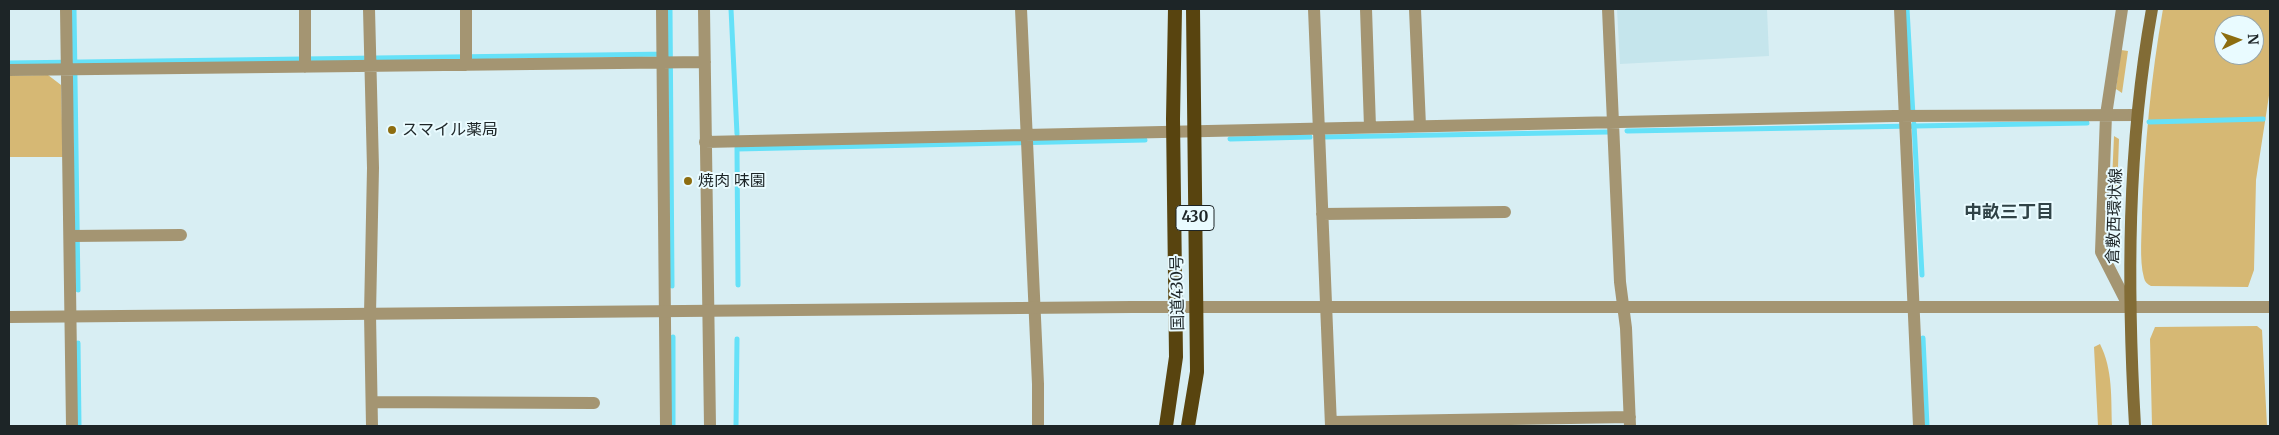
<!DOCTYPE html>
<html>
<head>
<meta charset="utf-8">
<style>
  body { margin:0 }
  #map { position:relative; width:2279px; height:435px; overflow:hidden; background:#d8eef3; font-family:Merriweather,serif }
  canvas { display:block }
  .frame { position:absolute; inset:0; border:10px solid #1d2527; pointer-events:none }
  .north { position:absolute; left:2214px; top:15px; width:50px; height:50px; box-sizing:border-box; background:#e9fbff; border:1px solid #97a5a9; border-radius:50%; rotate:87deg; font-size:14px; font-weight:700; line-height:20px; text-align:center; color:#1d2527 }
  .north::after { content:''; display:block; margin:auto; width:18px; height:22px; background:#8d6d10; clip-path:polygon(50% 0,100% 100%,50% 72%,0 100%) }
</style>
</head>
<body>
<div id="map">
<canvas width="2279" height="435"></canvas>
<div class="frame"></div>
<div class="north">N</div>
</div>
<script>
const g = document.querySelector('canvas').getContext('2d');
g.lineJoin = 'round';
function fillPath(path, color) { g.fillStyle = color; g.fill(path, 'evenodd'); }
function stroke(path, color, width, dash) { g.strokeStyle = color; g.lineWidth = width; g.lineCap = dash ? 'butt' : 'round'; g.setLineDash(dash || []); g.stroke(path); }
function write(font, color, halo, rows, align = 'center') {
  g.font = font + ' Merriweather,"Noto Sans JP",serif'; g.lineWidth = 4; g.setLineDash([]); g.textBaseline = 'middle'; g.strokeStyle = halo; g.fillStyle = color; for (const [text, x, y, turn = 0] of rows) {
    g.save(); g.translate(x, y); g.rotate((+turn || 0) * Math.PI / 180); g.textAlign = isNaN(turn) ? turn : align; if (halo) g.strokeText(text, 0, 0); g.fillText(text, 0, 0); g.restore();
  }
}
const built = new Path2D(`
  M 1617,9 L 1767,9 L 1769,56 L 1620,64 Z`);
const green = new Path2D(`
  M 2163,9 L 2270,9 L 2270,89 L 2256,180 L 2254,270 L 2248,287 L 2151,286 C 2147,284 2145,282 2144,278 C 2139,260 2142,232 2142,213 C 2145,144 2151,76 2163,9 ZM 2224,25 L 2254,25 L 2254,55 L 2224,55 Z
  M 2121,50 L 2128,51 L 2122,93 L 2116,89 Z
  M 48,75 L 61,85 L 63,157 L 9,157 L 9,76 Z
  M 2114,136 L 2119,139 L 2116,222 L 2110,225 Z
  M 2257,326 L 2262,330 L 2267,426 L 2152,426 L 2150,339 L 2155,327 Z
  M 2100,344 C 2113,370 2111,398 2112,426 L 2098,426 L 2094,347 Z`);
const stream = new Path2D(`
  M 74,9 L 78,290
  M 670,9 L 672,286
  M 731,9 L 737,134
  M 1907,9 L 1913,116
  M 9,63 L 670,54
  M 2149,122 L 2263,119
  M 1914,124 L 1922,275
  M 1627,131 L 2087,123
  M 1324,137 L 1608,132
  M 1230,139 L 1310,137
  M 737,148 L 738,285
  M 737,149 L 1145,140
  M 673,337 L 673,426
  M 1923,338 L 1927,426
  M 78,343 L 79,426
  M 736,426 L 737,339`);
const minor = new Path2D(`
  M 66,9 L 72,426
  M 369,9 L 373,168 L 370,314 L 372,426
  M 662,9 L 666,426
  M 704,9 L 710,426
  M 1021,9 L 1038,384 L 1038,426
  M 1314,9 L 1331,426
  M 1366,9 L 1370,127
  M 1415,9 L 1420,126
  M 1608,9 L 1620,282 L 1626,328 L 1630,426
  M 1900,9 L 1919,426
  M 2122,9 L 2106,115 L 2101,252 L 2129,307
  M 466,65 L 466,9
  M 305,67 L 305,9
  M 9,70 L 705,62
  M 705,142 L 1894,116 L 2137,115
  M 1322,214 L 1505,212
  M 70,236 L 181,235
  M 372,402 L 594,403
  M 1331,422 L 1630,417`);
const tertiary = new Path2D(`
  M 9,317 L 1132,307 L 2270,307`);
const secondary = new Path2D(`
  M 2135,426 C 2127,286 2127,148 2152,9`);
const trunk = new Path2D(`
  M 1166,426 L 1176,357 L 1173,119 L 1175,9
  M 1188,426 L 1197,372 L 1193,9`);
const markers = [
  [392,130,5,"#8d6d10"],
  [688,181,5,"#8d6d10"]
];
const shields = [
  [1195,218,38]
];
const shieldNames = [
  ["430",1195,218]
];
const poiNames = [
  ["スマイル薬局",402,130],
  ["焼肉 味園",698,181]
];
const streetNames = [
  ["倉敷西環状線",2115,216,-88],
  ["国道430号",1178,293,-91]
];
const neighbourhoodNames = [
  ["中畝三丁目",2009,213]
];
fillPath(built, '#c5e5ec');
fillPath(green, '#d6b874');
stroke(stream, '#65e1f8', 5);
stroke(minor, '#a49572', 12);
stroke(tertiary, '#a49572', 12);
stroke(secondary, '#826c36', 12);
stroke(trunk, '#58440f', 14);
for (const [x, y, r, color] of markers) { const dot = new Path2D(); dot.arc(x, y, r, 0, 2 * Math.PI); g.fillStyle = color; g.fill(dot); stroke(dot, '#e9fbff', 2); }
for (const [x, y, w] of shields) { const box = new Path2D(); box.roundRect(x - w / 2, y - 12.5, w, 25, 4); g.fillStyle = '#e9fbff'; g.fill(box); stroke(box, '#1d2527', 1); }
write('bold 15px', '#1d2527', null, shieldNames);
write('16px', '#1d2527', '#e9fbff', poiNames, 'left');
write('16px', '#1d2527', '#e9fbff', streetNames);
write('bold 18px', '#304347', '#e9fbff', neighbourhoodNames);
</script>
</body>
</html>
